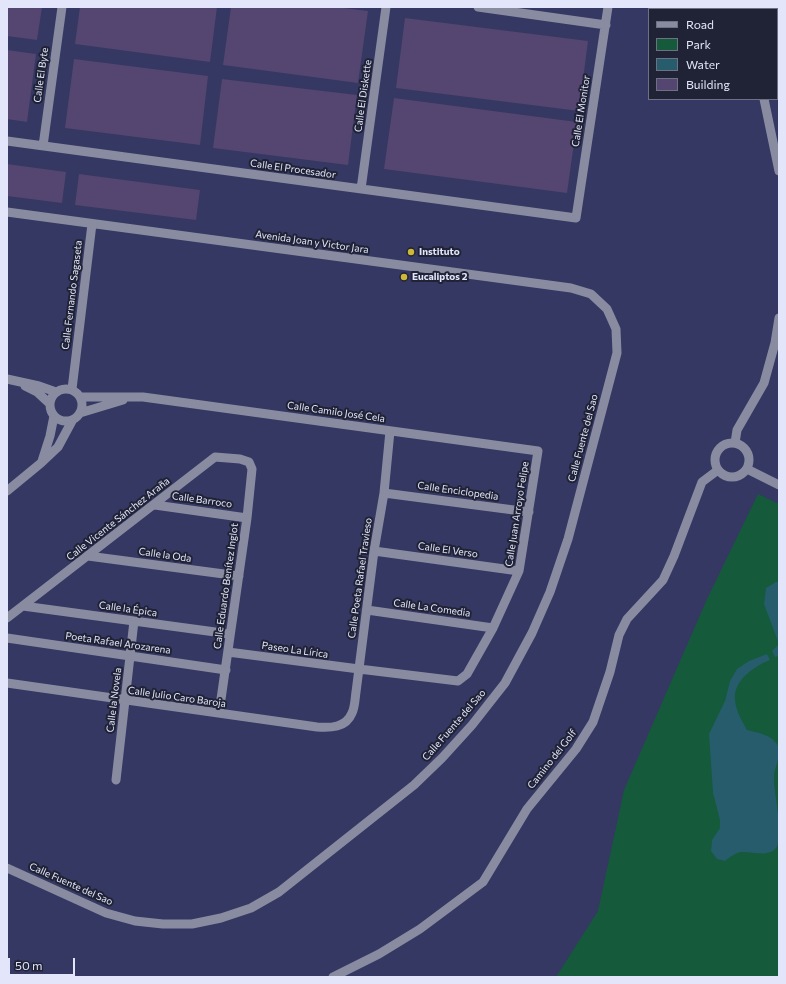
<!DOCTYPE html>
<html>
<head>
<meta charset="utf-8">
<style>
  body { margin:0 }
  #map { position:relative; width:786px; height:984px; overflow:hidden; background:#353862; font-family:Commissioner,sans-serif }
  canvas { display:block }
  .frame { position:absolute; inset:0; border:8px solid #e3e6fb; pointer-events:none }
  .legend { position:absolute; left:648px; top:8px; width:130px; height:92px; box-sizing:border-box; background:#202235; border:1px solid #6e7084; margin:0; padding:5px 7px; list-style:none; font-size:12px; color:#e3e6fb }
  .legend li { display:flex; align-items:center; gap:8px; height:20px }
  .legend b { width:20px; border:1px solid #6e7084 }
  .scale { position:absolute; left:8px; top:958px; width:67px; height:18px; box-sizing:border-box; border:2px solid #e3e6fb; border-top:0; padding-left:5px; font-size:12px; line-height:14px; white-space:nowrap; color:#e3e6fb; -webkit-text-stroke:3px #202235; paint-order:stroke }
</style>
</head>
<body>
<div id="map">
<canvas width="786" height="984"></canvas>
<div class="frame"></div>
<ul class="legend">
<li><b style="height:5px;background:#898ca1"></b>Road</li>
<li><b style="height:11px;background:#145a3b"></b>Park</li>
<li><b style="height:11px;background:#265c6b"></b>Water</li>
<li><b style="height:11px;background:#544571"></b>Building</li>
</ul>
<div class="scale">50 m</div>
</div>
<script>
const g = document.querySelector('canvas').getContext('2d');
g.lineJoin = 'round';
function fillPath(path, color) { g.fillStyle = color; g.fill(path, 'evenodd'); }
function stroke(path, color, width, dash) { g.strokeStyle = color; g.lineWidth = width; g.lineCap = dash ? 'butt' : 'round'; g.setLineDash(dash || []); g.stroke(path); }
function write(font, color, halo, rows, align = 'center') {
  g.font = font + ' Commissioner,sans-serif'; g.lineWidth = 4; g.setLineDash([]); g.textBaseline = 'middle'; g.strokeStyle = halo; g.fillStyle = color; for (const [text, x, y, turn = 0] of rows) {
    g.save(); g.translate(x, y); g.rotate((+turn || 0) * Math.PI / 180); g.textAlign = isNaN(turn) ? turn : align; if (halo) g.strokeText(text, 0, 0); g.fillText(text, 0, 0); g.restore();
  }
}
const green = new Path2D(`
  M 758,494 L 779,504 L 779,977 L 556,977 L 598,911 L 624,790 L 707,599 Z`);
const water = new Path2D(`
  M 776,582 L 779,582 L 779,656 L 775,657 L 772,651 L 779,644 L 764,604 L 766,588 Z
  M 767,654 L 770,660 C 755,666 733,680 735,700 C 736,711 742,721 747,730 C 758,733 770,734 777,744 C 783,753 775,766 774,776 C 773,792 785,836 776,848 C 768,858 751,851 741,852 C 735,853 729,858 725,861 L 717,859 L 711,851 L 712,840 L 720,828 L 720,820 L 713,793 L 709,734 L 725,701 L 730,681 L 737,669 L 749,661 Z`);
const building = new Path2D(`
  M 7,7 L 42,7 L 37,40 L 7,36 Z
  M 80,7 L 217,7 L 210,62 L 75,44 Z
  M 231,7 L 336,7 L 368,11 L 358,83 L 223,65 Z
  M 405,18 L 588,41 L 579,111 L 396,88 Z
  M 7,50 L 36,54 L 27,122 L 7,119 Z
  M 74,59 L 208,76 L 200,145 L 65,128 Z
  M 222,79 L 357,95 L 348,165 L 213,148 Z
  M 394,98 L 577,122 L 567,193 L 384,169 Z
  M 7,164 L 66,172 L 62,203 L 7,196 Z
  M 79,174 L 200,190 L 196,220 L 75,205 Z`);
const minor = new Path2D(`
  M 478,7 L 606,25
  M 698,7 L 699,9
  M 764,99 L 779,171
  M 7,141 L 576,218 L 608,7
  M 43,146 L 62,7
  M 361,189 L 386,7
  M 7,212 L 571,288 L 591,294 L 607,309 L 616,329 L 617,353 L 568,539 L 550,592 L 532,633 L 505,683 L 472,725 L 442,758 L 414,785 L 279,892 L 251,908 L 221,918 L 192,924 L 163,924 L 135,921 L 106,913 L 7,868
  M 7,379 L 39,386 L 56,392
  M 25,386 L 37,392 L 50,404
  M50 405a16 16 0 1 1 32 0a16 16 0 1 1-32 0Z
  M 72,389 L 92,224
  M 81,397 L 143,397 L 538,451 L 519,571 L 493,628 L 467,674 L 458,681 L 359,669 L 228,652
  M 80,413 L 123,400
  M715 460a17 17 0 1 1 34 0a17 17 0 1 1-34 0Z
  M 735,443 L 737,430 L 764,383 L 775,343 L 779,318
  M 42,461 L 50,436 L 54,416
  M 747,469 L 779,485
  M 7,491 L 41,463 L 58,447 L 72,421
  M 384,493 L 529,512
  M 155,505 L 247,518
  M 374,551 L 519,571
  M 88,556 L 239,576
  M 23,606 L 230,634
  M 367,610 L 493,628
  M 7,618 L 215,457 L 240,459 L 249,462 L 252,469 L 247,518 L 219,713
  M 7,638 L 226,670
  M 7,683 L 317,727 C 330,728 346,728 352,713 C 355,707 355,698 356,692 L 374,551 L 384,493 L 390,431
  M 116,780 L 134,621
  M 333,977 L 379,954 L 420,929 L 483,882 L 527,809 L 576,749 L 593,722 L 610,672 L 619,635 L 627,619 L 663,580 L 674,556 L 702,482 L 718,470`);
const highway = new Path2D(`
  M 746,9 L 747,7`);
const markers = [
  [411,252,4,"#ceb837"],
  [404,277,4,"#ceb837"]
];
const streetNames = [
  ["Calle El Byte",41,75,-82],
  ["Calle El Diskette",363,96,-82],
  ["Calle El Monitor",581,111,-81],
  ["Calle El Procesador",293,169,8],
  ["Avenida Joan y Victor Jara",312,242,8],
  ["Calle Fernando Sagaseta",72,295,-83],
  ["Calle Camilo José Cela",336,412,8],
  ["Calle Fuente del Sao",583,438,-75],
  ["Calle Enciclopedia",458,491,8],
  ["Calle Barroco",202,500,8],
  ["Calle Juan Arroyo Felipe",517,514,-81],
  ["Calle Vicente Sánchez Araña",118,519,-38],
  ["Calle El Verso",448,550,8],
  ["Calle la Oda",165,555,8],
  ["Calle Poeta Rafael Travieso",360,578,-82],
  ["Calle Eduardo Benítez Inglot",226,586,-82],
  ["Calle La Comedia",432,608,8],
  ["Calle la Épica",128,609,8],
  ["Poeta Rafael Arozarena",118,643,8],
  ["Paseo La Lírica",295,650,8],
  ["Calle Julio Caro Baroja",177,697,8],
  ["Calle la Novela",114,700,-83],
  ["Calle Fuente del Sao",454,725,-49],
  ["Camino del Golf",552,759,-52],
  ["Calle Fuente del Sao",71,884,24]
];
const poiNames = [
  ["Instituto",419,252],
  ["Eucaliptos 2",412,277]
];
fillPath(green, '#145a3b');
fillPath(water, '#265c6b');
fillPath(building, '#544571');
stroke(minor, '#898ca1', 9);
stroke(highway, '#fcfcfc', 12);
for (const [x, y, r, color] of markers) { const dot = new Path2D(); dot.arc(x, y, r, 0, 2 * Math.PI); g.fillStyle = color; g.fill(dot); stroke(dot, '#202235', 1.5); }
write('10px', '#e3e6fb', '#202235', streetNames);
write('bold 10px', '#e3e6fb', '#202235', poiNames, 'left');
</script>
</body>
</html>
